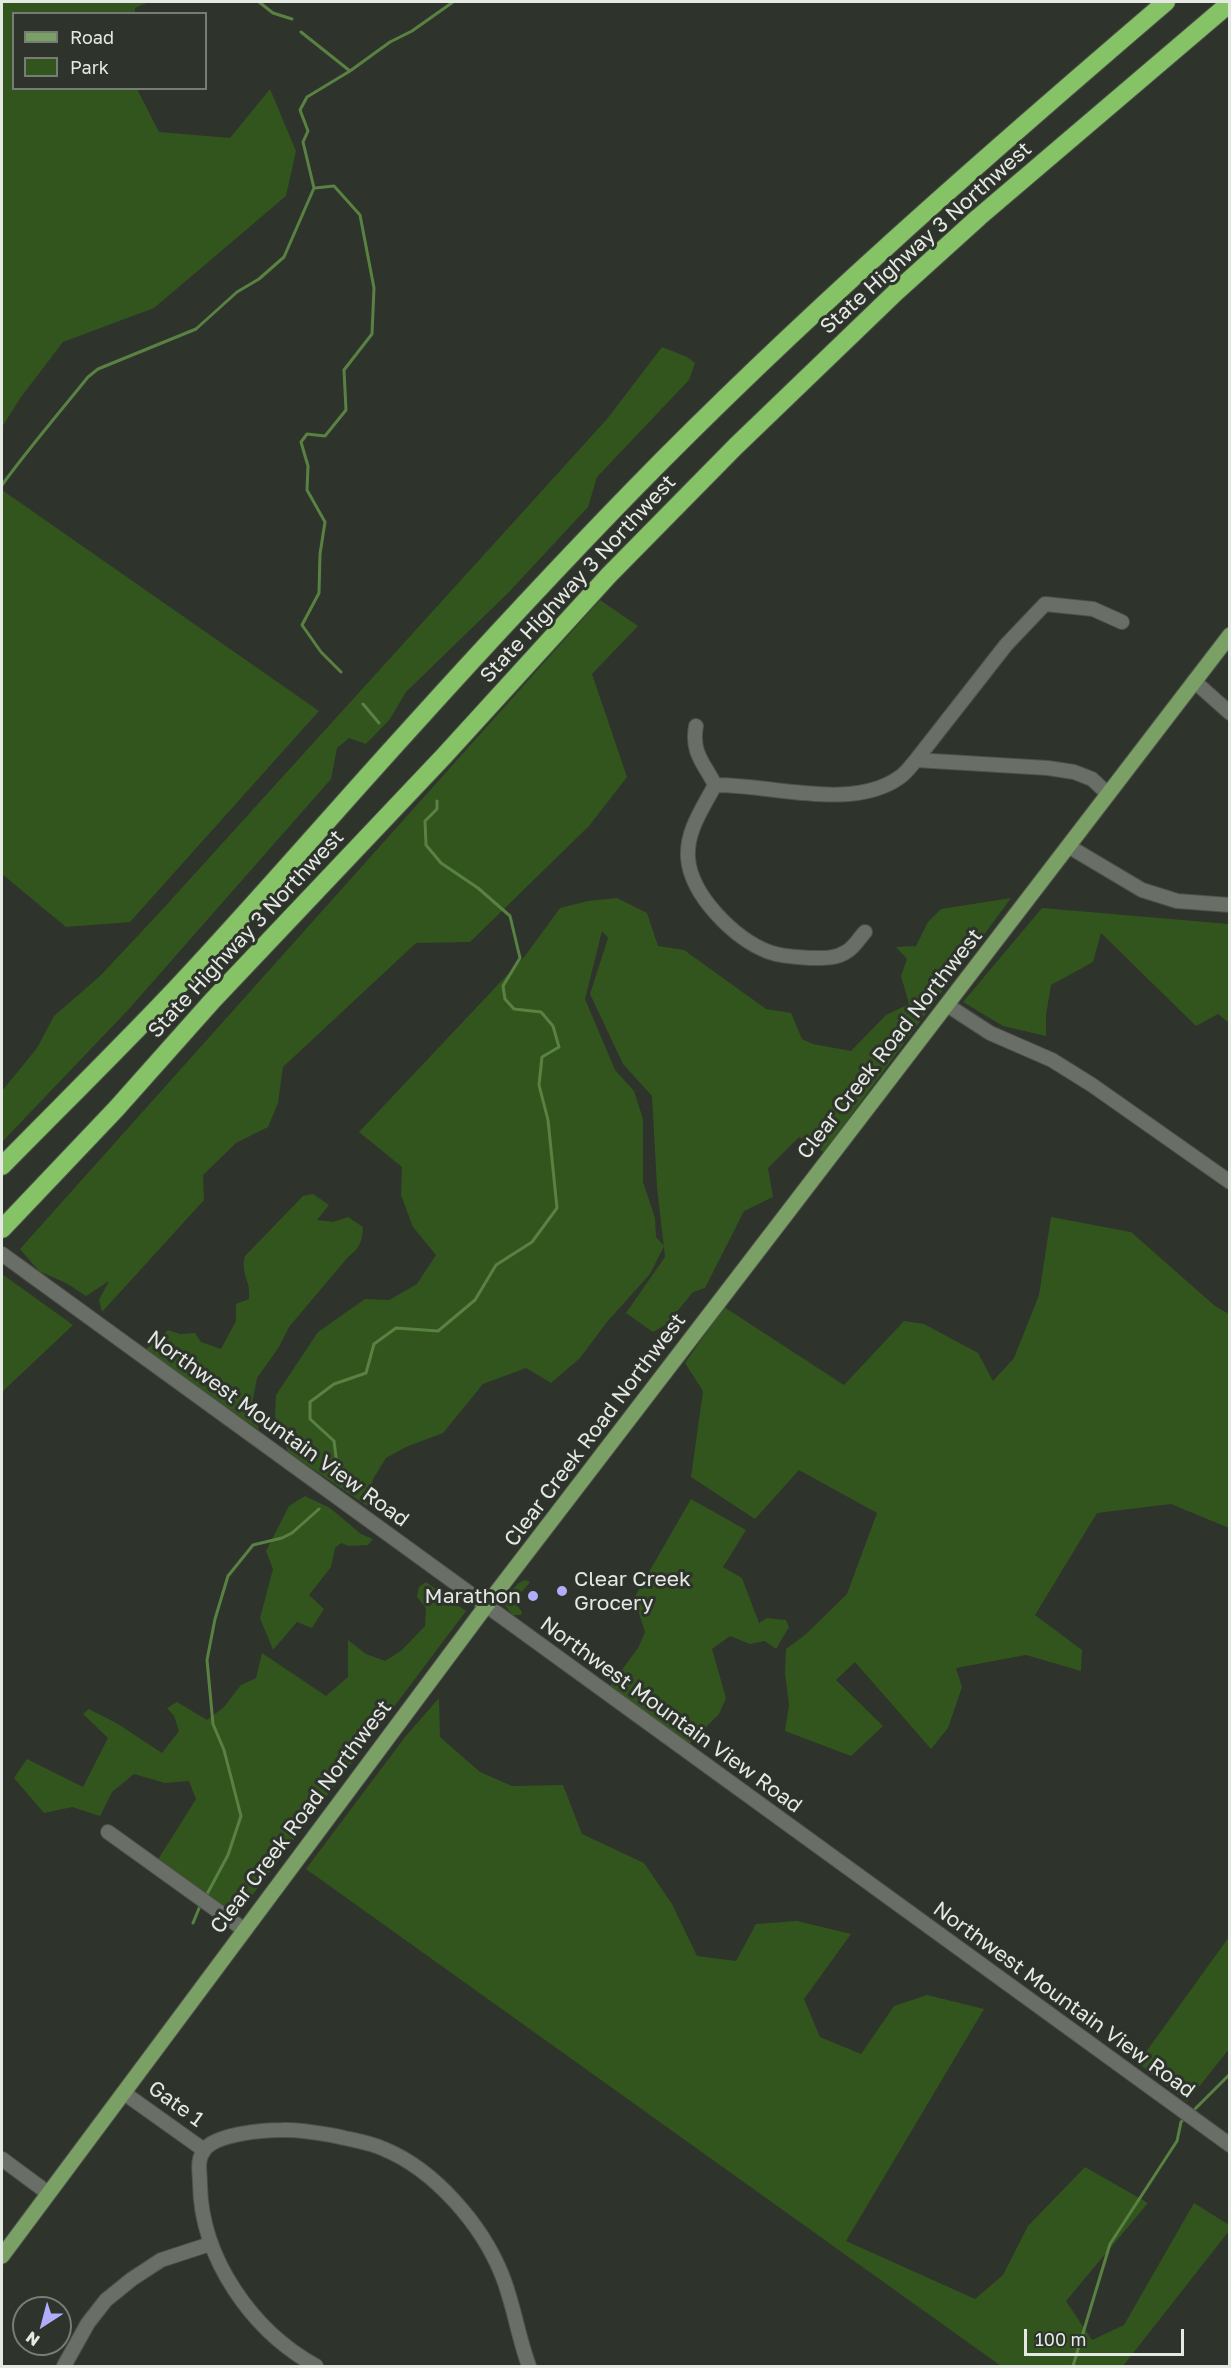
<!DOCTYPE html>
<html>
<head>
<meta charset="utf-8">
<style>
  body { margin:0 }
  #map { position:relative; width:1231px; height:2368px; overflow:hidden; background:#2e332c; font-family:"Golos Text",sans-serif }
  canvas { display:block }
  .frame { position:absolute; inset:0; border:3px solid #e5e9e4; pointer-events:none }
  .legend { position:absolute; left:12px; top:12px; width:195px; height:78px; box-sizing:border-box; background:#2e332c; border:2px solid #777c76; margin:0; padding:8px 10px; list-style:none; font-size:18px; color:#e5e9e4 }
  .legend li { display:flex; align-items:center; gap:12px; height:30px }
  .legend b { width:30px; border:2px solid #777c76 }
  .north { position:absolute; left:12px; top:2296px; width:60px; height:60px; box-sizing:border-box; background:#2e332c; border:2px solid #777c76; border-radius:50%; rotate:216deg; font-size:16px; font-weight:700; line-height:24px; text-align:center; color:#e5e9e4 }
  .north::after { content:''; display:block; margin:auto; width:21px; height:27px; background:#b1adfa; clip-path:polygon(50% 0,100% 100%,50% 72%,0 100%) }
  .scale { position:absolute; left:1024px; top:2329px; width:160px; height:27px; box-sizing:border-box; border:3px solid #e5e9e4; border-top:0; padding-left:8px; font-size:18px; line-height:21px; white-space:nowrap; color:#e5e9e4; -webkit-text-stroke:4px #2e332c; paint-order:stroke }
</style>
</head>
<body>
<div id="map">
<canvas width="1231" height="2368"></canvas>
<div class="frame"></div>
<ul class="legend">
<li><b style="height:8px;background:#7aa066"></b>Road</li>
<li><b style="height:16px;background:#32551e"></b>Park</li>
</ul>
<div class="north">N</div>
<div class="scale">100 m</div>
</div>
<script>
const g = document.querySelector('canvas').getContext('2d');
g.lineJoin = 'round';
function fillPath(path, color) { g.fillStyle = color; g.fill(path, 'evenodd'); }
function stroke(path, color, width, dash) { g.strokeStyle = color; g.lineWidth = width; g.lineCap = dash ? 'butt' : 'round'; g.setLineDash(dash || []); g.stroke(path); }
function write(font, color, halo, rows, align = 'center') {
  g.font = font + ' "Golos Text",sans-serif'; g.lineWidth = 6; g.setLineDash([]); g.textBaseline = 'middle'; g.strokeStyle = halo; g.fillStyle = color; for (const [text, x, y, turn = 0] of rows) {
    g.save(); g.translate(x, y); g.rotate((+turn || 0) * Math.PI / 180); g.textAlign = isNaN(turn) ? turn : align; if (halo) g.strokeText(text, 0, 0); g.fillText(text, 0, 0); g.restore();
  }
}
const green = new Path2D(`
  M 2,2 L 149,2 L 135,8 L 135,13 L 14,14 L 14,88 L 137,89 L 159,132 L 230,138 L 270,89 L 296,151 L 286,196 L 154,308 L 63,342 L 21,397 L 2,427 Z
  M 662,347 L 687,357 L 695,363 L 689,380 L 597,477 L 588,507 L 509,592 L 406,692 L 390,719 L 366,744 L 349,738 L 337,748 L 331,779 L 128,1010 L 2,1142 L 2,1091 L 37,1048 L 54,1016 L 100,976 L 160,912 L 607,419 Z
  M 2,490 L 319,711 L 130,922 L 66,927 L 2,874 Z
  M 600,600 L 638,626 L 592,674 L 627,777 L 589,826 L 470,942 L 416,943 L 283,1067 L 278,1103 L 268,1127 L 236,1143 L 203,1175 L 204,1200 L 102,1312 L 99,1300 L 109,1281 L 86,1296 L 66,1283 L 39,1271 L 20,1249 Z
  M 617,898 L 647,913 L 658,946 L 684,950 L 766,1009 L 791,1013 L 802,1039 L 813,1044 L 851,1051 L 886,1015 L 909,1004 L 901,976 L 907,959 L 896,947 L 916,946 L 928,922 L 941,909 L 1011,898 L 824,1152 L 799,1137 L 768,1168 L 773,1197 L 744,1211 L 705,1288 L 693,1292 L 667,1324 L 653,1332 L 626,1313 L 665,1257 L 657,1187 L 652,1096 L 623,1064 L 590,994 L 608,938 L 602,931 L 585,999 L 615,1070 L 634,1091 L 643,1119 L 643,1182 L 655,1218 L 656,1237 L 664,1246 L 650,1274 L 607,1322 L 580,1358 L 551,1383 L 526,1368 L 483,1384 L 443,1433 L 406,1447 L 386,1458 L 373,1479 L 367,1506 L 288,1452 L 275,1417 L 276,1395 L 318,1332 L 365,1299 L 389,1300 L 417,1284 L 436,1255 L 413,1227 L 401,1195 L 402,1167 L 359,1132 L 525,956 L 560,908 L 588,901 Z
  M 1042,908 L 1229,924 L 1229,1023 L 1218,1014 L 1196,1026 L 1101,933 L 1093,962 L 1051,985 L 1046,1015 L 1046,1036 L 1003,1026 L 963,1002 Z
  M 313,1194 L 329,1205 L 317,1220 L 333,1222 L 348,1217 L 363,1227 C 362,1242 360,1248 348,1257 L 289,1327 L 279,1347 L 257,1378 L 252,1403 L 259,1430 L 145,1350 L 168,1330 L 180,1334 L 195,1333 L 201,1342 L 221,1349 L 236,1321 L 236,1304 L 249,1299 C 251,1279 240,1275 245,1256 L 303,1196 Z
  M 1051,1217 L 1131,1232 L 1215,1306 L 1229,1314 L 1229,1528 L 1171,1504 L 1097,1513 L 1035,1615 L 1082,1650 L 1081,1671 L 1026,1655 L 956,1668 L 962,1687 L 948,1728 L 931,1749 L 855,1662 L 836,1680 L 883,1726 L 851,1756 L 785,1731 L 789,1705 L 785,1673 L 786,1649 L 805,1635 L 847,1594 L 877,1513 L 799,1470 L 755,1519 L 691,1477 L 703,1391 L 685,1363 L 724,1307 L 844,1385 L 904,1321 L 924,1324 L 978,1353 L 993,1381 L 1014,1358 L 1039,1295 Z
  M 2,1274 L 73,1325 L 2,1392 Z
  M 305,1496 L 330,1508 L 361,1534 L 373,1539 L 368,1545 L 349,1546 L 341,1543 L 335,1548 L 331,1567 L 309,1595 L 324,1609 L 312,1628 L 297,1622 L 273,1650 L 260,1618 L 273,1569 L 266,1551 L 289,1506 Z
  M 691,1499 L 746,1530 L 723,1567 L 742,1578 L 759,1623 L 767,1618 L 786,1620 L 789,1627 L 776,1649 L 765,1641 L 750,1644 L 730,1636 L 712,1649 L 726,1698 L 719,1714 L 687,1746 L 609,1687 L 638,1648 L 645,1632 L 634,1598 Z
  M 526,1580 L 530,1582 L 514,1601 L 522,1612 L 521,1615 L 512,1615 L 505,1605 C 508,1595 515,1582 526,1580 Z
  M 426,1582 L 466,1611 L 235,1918 L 157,1861 L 196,1799 L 189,1781 L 165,1783 L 134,1774 L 112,1792 L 100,1816 L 72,1807 L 44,1813 L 14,1778 L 27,1759 L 83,1787 L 108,1738 L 83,1714 L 89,1709 L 118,1724 L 162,1753 L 179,1731 L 174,1716 L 167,1708 L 177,1702 L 207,1720 L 224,1707 L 241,1685 L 256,1678 L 262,1653 L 326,1696 L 348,1677 L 348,1640 L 366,1654 L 385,1661 L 402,1650 L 425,1626 L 426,1608 L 417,1597 L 419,1587 Z
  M 439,1698 L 440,1737 L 480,1772 L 512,1786 L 563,1785 L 582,1834 L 644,1863 L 672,1904 L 697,1956 L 736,1961 L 756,1924 L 797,1921 L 851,1934 L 804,1999 L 820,2037 L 861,2054 L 894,2006 L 927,1995 L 984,2009 L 846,2241 L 975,2299 L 1003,2275 L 1028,2226 L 1085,2167 L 1148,2203 L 1066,2301 L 1092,2340 L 1124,2325 L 1194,2203 L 1229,2225 L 1229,2231 L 1123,2366 L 1001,2366 L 306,1869 L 405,1737 Z
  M 1229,1937 L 1229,2049 L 1187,2102 L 1138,2063 Z`);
const stream = new Path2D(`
  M 259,2 L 273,13 L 292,19
  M 301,32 L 350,71
  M 315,188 L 334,186 L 360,215 L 374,288 L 372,334 L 344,370 L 346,410 L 325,436 L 307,434 L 301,442 L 308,466 L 307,490 L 325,522 L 320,554 L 319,593 L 302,625 L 321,652 L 341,672
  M 2,485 C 29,448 59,413 88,377 L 98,369 L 196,329 L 237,292 L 259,279 L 284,257 L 314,188 L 303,142 L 308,131 L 300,110 L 307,97 L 350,71 L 390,42 L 412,31 L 453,2
  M 363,704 L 379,723
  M 343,1475 L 337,1465 L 334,1441 L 310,1419 L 310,1402 L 334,1384 L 366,1373 L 374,1344 L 396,1328 L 438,1331 L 475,1300 L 496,1265 L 532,1242 L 557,1208 L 548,1120 L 539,1085 L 542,1057 L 559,1047 L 553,1026 L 541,1012 L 514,1009 L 505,999 L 503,986 L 520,958 L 510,916 L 478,888 L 441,863 L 426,845 L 425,821 L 437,809 L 437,801
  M 206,1896 L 228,1855 L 241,1816 L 224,1750 L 213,1724 L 207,1660 L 215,1619 L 228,1576 L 253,1545 L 282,1538 L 292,1533 L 319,1509
  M 193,1923 L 200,1906
  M 1191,2113 L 1230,2074
  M 1073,2366 L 1110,2244 L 1177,2141 L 1181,2122 L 1186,2117`);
const minor = new Path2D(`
  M 1194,681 L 1230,713
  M 696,726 C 691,753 704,763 715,785
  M 916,760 L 1048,768 L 1074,772 L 1092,779 L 1108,794
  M 715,785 C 770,784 852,812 900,777 C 906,773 911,766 916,760 L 1006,645 L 1045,604 L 1093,609 L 1122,622
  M 715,785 C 703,808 686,831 688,858 C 691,896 735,939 769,952 C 783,957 796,957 810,958 C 823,958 835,959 846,952 C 854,948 859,938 865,932
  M 1068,846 L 1142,890 L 1177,901 L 1230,905
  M 947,1005 L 990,1033 L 1052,1060 L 1092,1085 L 1230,1182
  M 2,1254 L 1230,2145
  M 108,1832 L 243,1929
  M 124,2093 L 204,2150
  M 2,2159 L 48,2193
  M 64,2366 L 88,2323 L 106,2300 L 132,2279 L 161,2260 L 210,2244
  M 316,2366 C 252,2331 201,2258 200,2184 C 200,2171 196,2160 205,2149 C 217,2134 263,2130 282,2130 C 300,2129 319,2133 336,2136 C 352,2140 369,2142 384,2149 C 435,2170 482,2225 502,2275 C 514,2305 518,2337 529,2366`);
const major = new Path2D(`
  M 2,2256 L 486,1606 L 1230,635`);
const highway = new Path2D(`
  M 2,1166 C 58,1109 115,1053 170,995 C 252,908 329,818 409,730 C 483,648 558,567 635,488 C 803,316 984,158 1166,2
  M 2,1229 L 116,1109 L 213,1000 L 444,756 L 609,575 L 736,446 L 896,292 L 979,217 L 1230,3`);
const markers = [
  [562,1591,6,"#b1adfa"],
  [533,1596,6,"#b1adfa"]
];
const streetNames = [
  ["State Highway 3 Northwest",926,238,-42],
  ["State Highway 3 Northwest",578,579,-47],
  ["State Highway 3 Northwest",246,934,-47],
  ["Clear Creek Road Northwest",890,1044,-52],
  ["Northwest Mountain View Road",278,1429,36],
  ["Clear Creek Road Northwest",595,1430,-53],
  ["Northwest Mountain View Road",671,1715,36],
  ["Clear Creek Road Northwest",301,1817,-53],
  ["Northwest Mountain View Road",1064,2000,36],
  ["Gate 1",176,2104,36]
];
const poiNames = [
  ["Clear Creek",574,1579],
  ["Grocery",574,1603],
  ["Marathon",521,1596,"right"]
];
fillPath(green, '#32551e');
stroke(stream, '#598242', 3);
stroke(minor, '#4c514a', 16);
stroke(major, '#4c514a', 17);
stroke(highway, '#4c514a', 20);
stroke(minor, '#696e66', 14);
stroke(major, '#7aa066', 15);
stroke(highway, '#86c266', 18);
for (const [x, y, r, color] of markers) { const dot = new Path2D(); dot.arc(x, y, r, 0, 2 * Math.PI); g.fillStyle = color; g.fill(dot); stroke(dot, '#2e332c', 2); }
write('21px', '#e5e9e4', '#2e332c', streetNames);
write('21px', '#e5e9e4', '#2e332c', poiNames, 'left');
</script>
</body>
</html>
